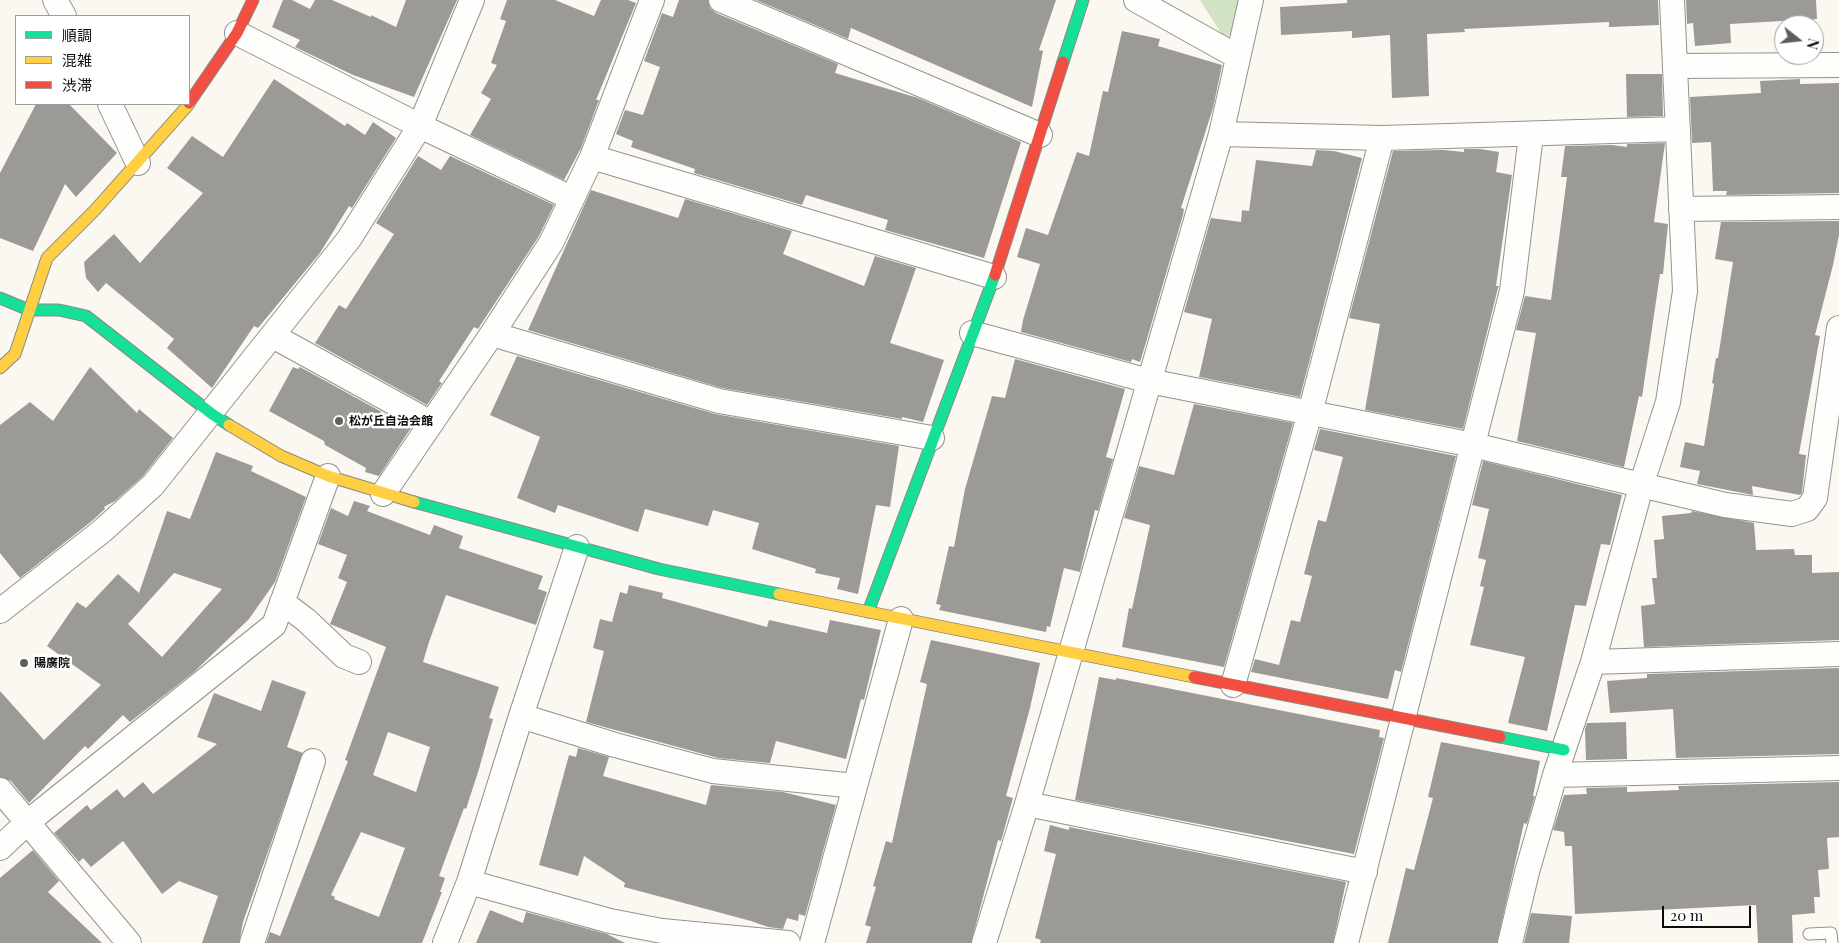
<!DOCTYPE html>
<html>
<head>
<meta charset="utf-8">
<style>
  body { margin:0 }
  #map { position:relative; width:1839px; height:943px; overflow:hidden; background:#faf8f0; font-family:"Playfair Display","Noto Sans JP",serif }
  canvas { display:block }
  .legend { position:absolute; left:15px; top:15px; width:175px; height:90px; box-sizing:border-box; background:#fff; border:1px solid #9e9e9e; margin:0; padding:6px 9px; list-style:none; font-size:15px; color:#0c0c0c }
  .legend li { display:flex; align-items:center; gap:10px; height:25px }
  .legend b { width:25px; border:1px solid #9e9e9e }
  .north { position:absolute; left:1774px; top:15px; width:50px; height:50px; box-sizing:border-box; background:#fff; border:1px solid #9e9e9e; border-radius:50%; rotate:106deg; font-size:14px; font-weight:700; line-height:20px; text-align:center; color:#0c0c0c }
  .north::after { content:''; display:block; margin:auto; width:18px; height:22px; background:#5f5f5c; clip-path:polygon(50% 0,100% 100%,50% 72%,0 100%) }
  .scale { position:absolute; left:1662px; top:906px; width:89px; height:22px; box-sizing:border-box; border:2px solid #0c0c0c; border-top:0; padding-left:6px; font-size:15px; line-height:18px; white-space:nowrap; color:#0c0c0c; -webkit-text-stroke:4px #fff; paint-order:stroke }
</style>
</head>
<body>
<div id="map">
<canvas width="1839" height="943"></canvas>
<ul class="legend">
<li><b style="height:6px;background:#16e098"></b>順調</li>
<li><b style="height:6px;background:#ffcf43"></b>混雑</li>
<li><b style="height:6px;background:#f24e42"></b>渋滞</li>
</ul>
<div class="north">N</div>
<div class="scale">20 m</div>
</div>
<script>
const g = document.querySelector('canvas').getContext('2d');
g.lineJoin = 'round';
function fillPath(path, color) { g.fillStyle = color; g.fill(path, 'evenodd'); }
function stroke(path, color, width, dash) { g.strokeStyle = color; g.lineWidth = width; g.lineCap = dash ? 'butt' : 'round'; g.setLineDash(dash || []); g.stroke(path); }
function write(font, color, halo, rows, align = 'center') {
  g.font = font + ' "Playfair Display","Noto Sans JP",serif'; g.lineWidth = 5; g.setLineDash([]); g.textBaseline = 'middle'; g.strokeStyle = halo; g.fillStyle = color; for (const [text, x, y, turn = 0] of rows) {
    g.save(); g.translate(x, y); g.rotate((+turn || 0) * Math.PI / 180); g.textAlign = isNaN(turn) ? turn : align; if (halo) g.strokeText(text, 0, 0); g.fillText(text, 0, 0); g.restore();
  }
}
const forest = new Path2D(`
  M 1200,0 L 1259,0 L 1256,20 L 1224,38 Z`);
const building = new Path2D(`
  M 283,0 L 292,0 L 310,9 L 315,0 L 332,0 L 371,17 L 371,15 L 396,27 L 406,0 L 457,0 L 414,97 L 353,75 L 295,47 L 300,40 L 272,27 Z
  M 507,0 L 555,0 L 594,16 L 601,0 L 628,0 L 636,3 L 596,100 L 599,100 L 581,148 L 564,180 L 470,135 L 491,99 L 481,93 L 497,65 L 491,63 L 506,21 L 500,19 Z
  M 679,0 L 708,0 L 710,8 L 716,13 L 838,64 L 835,73 L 918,98 L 1021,142 L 984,258 L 885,230 L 888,220 L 806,195 L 802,205 L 694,173 L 695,169 L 631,147 L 633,141 L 616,134 L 625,110 L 643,115 L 660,67 L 644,61 L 662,13 L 673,17 Z
  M 756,0 L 1056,0 L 1039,50 L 1043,51 L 1032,107 L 851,28 L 848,39 Z
  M 1347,0 L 1658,0 L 1659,25 L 1609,27 L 1609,22 L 1464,29 L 1465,32 L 1427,34 L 1429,96 L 1392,98 L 1390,35 L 1352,38 L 1352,31 L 1281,35 L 1280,7 L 1347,3 Z
  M 1686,0 L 1816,0 L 1817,19 L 1730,24 L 1731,43 L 1695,46 L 1693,23 L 1687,24 Z
  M 1122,31 L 1160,39 L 1158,46 L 1222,65 L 1213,108 L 1181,208 L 1184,209 L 1183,215 L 1147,339 L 1140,362 L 1132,359 L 1131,362 L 1021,332 L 1023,320 L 1040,264 L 1017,257 L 1026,228 L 1048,235 L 1077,152 L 1089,156 L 1103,91 L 1108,92 Z
  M 1626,74 L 1662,74 L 1663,116 L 1627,117 Z
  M 274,79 L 345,126 L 347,123 L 365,135 L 373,122 L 396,138 L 352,208 L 349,206 L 320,253 L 258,328 L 254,326 L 212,388 L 167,348 L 174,339 L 106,283 L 98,292 L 86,278 L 84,262 L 114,234 L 140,263 L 203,193 L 167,168 L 192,136 L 223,157 Z
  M 1800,79 L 1800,84 L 1839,83 L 1839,193 L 1726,195 L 1727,191 L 1713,191 L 1711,142 L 1692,143 L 1690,97 L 1761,93 L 1760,81 Z
  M 36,104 L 69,104 L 117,153 L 76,197 L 65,184 L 33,251 L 0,238 L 0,173 Z
  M 1665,143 L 1654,222 L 1668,224 L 1663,274 L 1660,274 L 1642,397 L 1639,396 L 1624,467 L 1517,441 L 1536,333 L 1516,330 L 1525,296 L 1551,300 L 1567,177 L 1561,177 L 1565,146 L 1612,145 L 1627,147 L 1627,144 Z
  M 1464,149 L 1480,149 L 1499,152 L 1496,172 L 1512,175 L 1496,286 L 1499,286 L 1498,288 L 1463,429 L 1365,410 L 1380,324 L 1349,318 L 1393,151 L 1443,150 L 1464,152 Z
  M 1316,150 L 1334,151 L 1362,158 L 1300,397 L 1199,377 L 1212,319 L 1184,312 L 1211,218 L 1241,222 L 1242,210 L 1249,211 L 1256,160 L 1312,166 Z
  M 418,156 L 441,170 L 450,156 L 554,205 L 539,236 L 478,329 L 474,327 L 439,381 L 442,383 L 427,405 L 315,343 L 339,305 L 346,309 L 394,234 L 376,223 Z
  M 591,190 L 678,218 L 685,199 L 792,231 L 783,254 L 864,286 L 875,256 L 916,268 L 890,343 L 944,360 L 923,422 L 902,417 L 902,419 L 722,388 L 528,330 Z
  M 1839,221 L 1839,235 L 1833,265 L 1815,335 L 1820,336 L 1799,454 L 1806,455 L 1802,493 L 1800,495 L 1752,486 L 1753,495 L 1697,484 L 1700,471 L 1680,467 L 1685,442 L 1704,446 L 1714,384 L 1712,383 L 1716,358 L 1718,358 L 1733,262 L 1715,259 L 1721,222 Z
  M 517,356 L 715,414 L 899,446 L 890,507 L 876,505 L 858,594 L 837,589 L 840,578 L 815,573 L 816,569 L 752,549 L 759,523 L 713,510 L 708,526 L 645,509 L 638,532 L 558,505 L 555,513 L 517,498 L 540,437 L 490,415 Z
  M 1015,359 L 1125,389 L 1106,457 L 1113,459 L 1098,511 L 1095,510 L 1080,572 L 1064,568 L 1050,627 L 1047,626 L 1046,632 L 939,610 L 941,605 L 936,604 L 949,546 L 954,547 L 965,489 L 992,396 L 1005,398 Z
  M 90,367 L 137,413 L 139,409 L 173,438 L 143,476 L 115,501 L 104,507 L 105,509 L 93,520 L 20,578 L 0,553 L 0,425 L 30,402 L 53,421 Z
  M 293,367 L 298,369 L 300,367 L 411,428 L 379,476 L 365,472 L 366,468 L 325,445 L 324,441 L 269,411 Z
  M 1194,404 L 1293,423 L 1224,667 L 1122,647 L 1129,608 L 1132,609 L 1150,525 L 1124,518 L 1139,466 L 1174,475 Z
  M 1320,429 L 1456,456 L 1401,672 L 1395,670 L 1388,699 L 1251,672 L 1255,659 L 1279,665 L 1291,620 L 1300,622 L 1312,576 L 1304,574 L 1318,520 L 1326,522 L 1343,457 L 1314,450 Z
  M 216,452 L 253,466 L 251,471 L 306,497 L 275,582 L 249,619 L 194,672 L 130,722 L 123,715 L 88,749 L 85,746 L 29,803 L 11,781 L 0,777 L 0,691 L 44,740 L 101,685 L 47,646 L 77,602 L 86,608 L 118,574 L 139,593 L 167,511 L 190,519 ZM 174,573 L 222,589 L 162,657 L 128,624 Z
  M 1483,461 L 1622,495 L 1610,545 L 1601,544 L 1586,606 L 1575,605 L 1547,731 L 1508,723 L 1525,657 L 1470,645 L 1484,587 L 1480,586 L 1486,560 L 1478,558 L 1489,509 L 1472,505 Z
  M 354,501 L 370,506 L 367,511 L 430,535 L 434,525 L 463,536 L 459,548 L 543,576 L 538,589 L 547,592 L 536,625 L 446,595 L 429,642 L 423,662 L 499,687 L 489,718 L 493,719 L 479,769 L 466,809 L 464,808 L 439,876 L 445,878 L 440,892 L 442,892 L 422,943 L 266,943 L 270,932 L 280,936 L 348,761 L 345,760 L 386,647 L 330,624 L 347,582 L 338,578 L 347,555 L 318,544 L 331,508 L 348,516 ZM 388,732 L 430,747 L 416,792 L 373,775 ZM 361,832 L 405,848 L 379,917 L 334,899 L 335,897 L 331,895 Z
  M 1692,511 L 1754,523 L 1756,550 L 1794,549 L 1795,555 L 1812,555 L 1812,573 L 1839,572 L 1839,640 L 1644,647 L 1641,606 L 1655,604 L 1652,578 L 1657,578 L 1654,540 L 1664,539 L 1662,516 L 1691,513 Z
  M 629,585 L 663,593 L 662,598 L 767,627 L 769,620 L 827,633 L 830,620 L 881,630 L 864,700 L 861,699 L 846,759 L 776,741 L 770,763 L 718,758 L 586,722 L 604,651 L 593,648 L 600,619 L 612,622 L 620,592 L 627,594 Z
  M 931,640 L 1040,663 L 1030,708 L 1006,796 L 1013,798 L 1001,841 L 998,840 L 971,943 L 866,943 L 871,927 L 865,925 L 876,887 L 873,886 L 886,841 L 892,843 L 927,684 L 920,682 Z
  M 1839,668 L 1839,754 L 1676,758 L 1673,709 L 1610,713 L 1607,681 L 1647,678 L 1647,674 Z
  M 1099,677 L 1116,680 L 1116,678 L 1380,730 L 1379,737 L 1384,738 L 1354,854 L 1075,800 Z
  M 272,680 L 306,692 L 287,747 L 303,753 L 243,922 L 239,943 L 202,943 L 218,896 L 179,881 L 162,894 L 123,841 L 91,867 L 83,858 L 79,862 L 54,833 L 87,805 L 91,810 L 117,789 L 124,798 L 143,782 L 153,794 L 217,744 L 197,737 L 214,693 L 261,711 Z
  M 1626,722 L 1627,759 L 1586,760 L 1585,729 L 1587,723 Z
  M 1441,742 L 1540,761 L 1533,796 L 1535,796 L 1527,824 L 1524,823 L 1497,943 L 1388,943 L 1406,868 L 1414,870 L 1433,798 L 1428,797 Z
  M 578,748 L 609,757 L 603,776 L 706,805 L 711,785 L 783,792 L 836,805 L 805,916 L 799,914 L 798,921 L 787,918 L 783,929 L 768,927 L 751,921 L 624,887 L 625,883 L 584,856 L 578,876 L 539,865 L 569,755 L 576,757 Z
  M 1839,782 L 1839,837 L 1827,838 L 1829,869 L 1818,870 L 1820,897 L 1814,897 L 1815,913 L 1792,915 L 1793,943 L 1758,943 L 1756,905 L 1575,914 L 1572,846 L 1565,846 L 1564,832 L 1553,830 L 1564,795 L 1587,794 L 1586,788 L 1627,787 L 1627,792 L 1679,790 L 1678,786 Z
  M 1050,825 L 1069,830 L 1069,827 L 1346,882 L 1333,943 L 1040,943 L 1041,940 L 1035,938 L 1056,854 L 1044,851 Z
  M 33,850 L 59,881 L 48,892 L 102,943 L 0,943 L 0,878 Z
  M 490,910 L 523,923 L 526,912 L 607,934 L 625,943 L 476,943 Z
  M 1531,913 L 1572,916 L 1569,943 L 1524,943 Z`);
const lane = new Path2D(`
  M 1809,934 L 1831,933 L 1832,943`);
const street = new Path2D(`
  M 55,0 L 64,16
  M 721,0 L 1040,135
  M 1136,0 L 1238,57
  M 237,33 L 420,126 L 571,198
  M 1676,66 L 1839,65
  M 110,104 L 138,163
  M 1221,134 L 1382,138 L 1678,129
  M 592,157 L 994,277
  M 1681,209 L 1839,207
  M 972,333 L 1149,381 L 1473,445 L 1725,505 L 1792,514 L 1807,509 L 1815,498 L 1839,328
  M 492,334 L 719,401 L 932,438
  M 273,336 L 431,423
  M 383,494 L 492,334 L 551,243 L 592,157 L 652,0
  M 282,602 L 306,620 L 344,656 L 359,662
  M 0,611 L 102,531 L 153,485 L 349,239 L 420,126 L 472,0
  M 1593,662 L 1839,654
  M 1233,685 L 1310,413 L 1382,138
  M 521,716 L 615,745 L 713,771 L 855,786
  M 1555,775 L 1839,768
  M 0,790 L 129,943
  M 1027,804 L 1365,872
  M 0,848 L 29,821 L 274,625 L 328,476
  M 469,882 L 610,921 L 662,931 L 788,943
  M 252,943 L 313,761
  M 445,943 L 469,882 L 521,716 L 577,547
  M 812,943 L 901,619
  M 984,943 L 1027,804 L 1221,134 L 1251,0
  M 1346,943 L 1512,291 L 1531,135
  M 1510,943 L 1527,872 L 1555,775 L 1593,662 L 1642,483 L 1668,402 L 1685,291 L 1672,0`);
const fast = new Path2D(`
  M 1063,62 L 1083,0
  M 0,298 L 29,310 L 59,310 L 86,316 L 212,414 L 229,425
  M 414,502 L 659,569 L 779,594
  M 868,612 L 995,275
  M 1500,737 L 1564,750`);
const slow = new Path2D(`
  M 0,368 L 15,354 L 47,258 L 95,210 L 189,104
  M 229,425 L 281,456 L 328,476 L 414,502
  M 779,594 L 1194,677`);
const jam = new Path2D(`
  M 189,103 L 237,33 L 253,0
  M 995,275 L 1063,62
  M 1194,677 L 1500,737`);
const markers = [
  [339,421,5,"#5f5f5c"],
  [24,663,5,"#5f5f5c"]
];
const poiNames = [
  ["松が丘自治会館",349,421],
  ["陽廣院",34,663]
];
fillPath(forest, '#d1e3c2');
fillPath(building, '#9c9a96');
stroke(lane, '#93928f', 13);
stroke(street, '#93928f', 26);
stroke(fast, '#8a8985', 13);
stroke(slow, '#8a8985', 13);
stroke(jam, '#8a8985', 13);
stroke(lane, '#fefefd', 11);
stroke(street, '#fefefd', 24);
stroke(fast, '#16e098', 11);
stroke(slow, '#ffcf43', 11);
stroke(jam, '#f24e42', 11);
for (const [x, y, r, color] of markers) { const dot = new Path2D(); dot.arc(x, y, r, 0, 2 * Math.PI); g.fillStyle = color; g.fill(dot); stroke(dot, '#fff', 2); }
write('bold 12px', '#0c0c0c', '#fff', poiNames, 'left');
</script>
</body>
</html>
